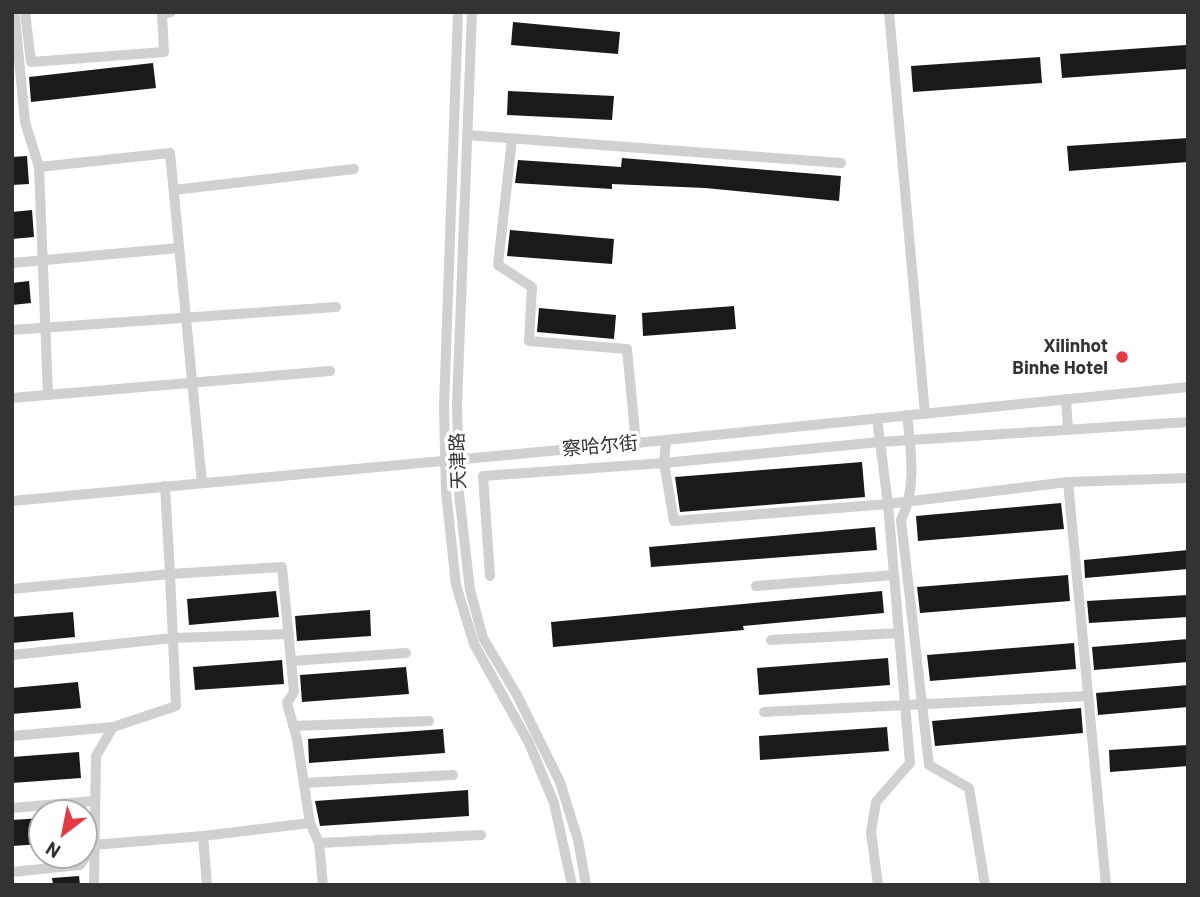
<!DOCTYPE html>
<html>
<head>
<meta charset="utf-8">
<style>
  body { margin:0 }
  #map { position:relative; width:1200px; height:897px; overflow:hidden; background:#fff; font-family:Barlow,sans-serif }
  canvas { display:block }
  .frame { position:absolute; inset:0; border:14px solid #333; pointer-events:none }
  .north { position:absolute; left:28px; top:799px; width:70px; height:70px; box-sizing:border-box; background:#fff; border:2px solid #adadad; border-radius:50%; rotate:212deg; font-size:19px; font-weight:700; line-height:28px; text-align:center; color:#333 }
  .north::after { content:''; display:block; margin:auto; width:24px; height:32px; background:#e63946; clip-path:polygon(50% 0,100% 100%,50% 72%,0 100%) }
</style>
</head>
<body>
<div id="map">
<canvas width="1200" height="897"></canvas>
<div class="frame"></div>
<div class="north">N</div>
</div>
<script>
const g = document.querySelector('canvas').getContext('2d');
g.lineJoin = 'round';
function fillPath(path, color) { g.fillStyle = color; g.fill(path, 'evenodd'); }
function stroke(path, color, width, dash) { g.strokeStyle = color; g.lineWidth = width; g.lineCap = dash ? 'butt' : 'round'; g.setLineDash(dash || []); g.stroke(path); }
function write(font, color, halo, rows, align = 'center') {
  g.font = font + ' Barlow,"Noto Sans SC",sans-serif'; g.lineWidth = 7; g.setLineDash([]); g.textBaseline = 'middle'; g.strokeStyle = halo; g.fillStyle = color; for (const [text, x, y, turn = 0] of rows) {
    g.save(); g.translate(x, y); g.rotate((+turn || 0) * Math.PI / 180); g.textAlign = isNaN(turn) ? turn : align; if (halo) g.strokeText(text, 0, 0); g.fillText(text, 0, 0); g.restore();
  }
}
const building = new Path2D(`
  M 513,22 L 620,32 L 618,54 L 511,45 Z
  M 1186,45 L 1187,69 L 1062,78 L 1060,54 Z
  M 1040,57 L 1042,83 L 913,92 L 911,66 Z
  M 153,63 L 156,88 L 31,102 L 29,77 Z
  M 508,91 L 614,96 L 612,120 L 507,115 Z
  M 1188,138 L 1188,162 L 1069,171 L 1067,146 Z
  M 27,156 L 29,184 L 12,185 L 12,157 Z
  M 622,158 L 841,176 L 839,201 L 705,188 L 612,184 L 612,189 L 515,183 L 518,160 L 621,167 Z
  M 32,210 L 34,237 L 12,239 L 12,212 Z
  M 510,230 L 614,239 L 612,264 L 507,256 Z
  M 29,281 L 31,303 L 12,305 L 12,283 Z
  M 734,306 L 736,329 L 643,336 L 642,313 Z
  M 539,308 L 616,315 L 614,339 L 537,332 Z
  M 862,462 L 865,497 L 680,512 L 675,477 Z
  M 1061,503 L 1064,529 L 918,541 L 916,516 Z
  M 875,527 L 877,550 L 651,567 L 649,547 Z
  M 1188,550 L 1188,569 L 1085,578 L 1084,560 Z
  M 1068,575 L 1070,601 L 920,613 L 917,587 Z
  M 276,591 L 279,617 L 189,625 L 187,599 Z
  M 882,591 L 884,613 L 743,626 L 744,630 L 553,647 L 551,622 Z
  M 1188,595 L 1188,617 L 1089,623 L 1087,601 Z
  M 370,610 L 371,636 L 297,641 L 295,616 Z
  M 73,612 L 75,637 L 12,643 L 12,617 Z
  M 1188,639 L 1188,662 L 1094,670 L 1092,647 Z
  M 1074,643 L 1076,669 L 930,681 L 927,655 Z
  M 888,658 L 890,685 L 759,695 L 757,668 Z
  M 282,660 L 284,684 L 195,690 L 193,667 Z
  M 406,667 L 409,694 L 302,702 L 300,675 Z
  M 78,682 L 81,708 L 12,714 L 12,688 Z
  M 1188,685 L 1188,707 L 1098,715 L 1096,693 Z
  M 1081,708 L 1083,733 L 935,746 L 932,721 Z
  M 887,727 L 889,751 L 760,760 L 759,736 Z
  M 443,729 L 445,753 L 309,763 L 308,739 Z
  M 1188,745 L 1188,766 L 1110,772 L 1109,750 Z
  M 79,752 L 81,778 L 12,783 L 12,757 Z
  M 468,790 L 469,816 L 320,826 L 315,801 Z
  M 42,818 L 42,844 L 12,846 L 12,820 Z
  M 79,876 L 80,885 L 53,885 L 52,878 Z`);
const minor = new Path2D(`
  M 25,12 L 31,62 L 164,52 L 162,14 L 171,12
  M 458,12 L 444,407 L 446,492 L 456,585 L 474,644 L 529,743 L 554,803 L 572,885
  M 472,12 L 457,405 L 459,493 L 470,590 L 483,638 L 517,695 L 560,782 L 578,840 L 586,885
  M 889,12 L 925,414
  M 12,17 L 15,17 L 25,122 L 39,167 L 170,153 L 202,483
  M 467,135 L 841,163
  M 512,139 L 498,265 L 532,287 L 529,341 L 627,349 L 636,443
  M 39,167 L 48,395
  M 174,190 L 354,169
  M 12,263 L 179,248
  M 12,330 L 336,307
  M 12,398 L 330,371
  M 1066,399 L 1068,430
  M 907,415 C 911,451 917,488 901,520 L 929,765 L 969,788 L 985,885
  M 877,418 L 888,504 L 910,763 L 876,802 L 871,832 L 878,885
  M 666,440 L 664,463 L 674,521 L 888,504 L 1068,482 L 1188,478
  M 1068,482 L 1106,885
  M 12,501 L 636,443 L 1188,387
  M 490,576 L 483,476 L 664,463 L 880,442 L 1188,422
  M 756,586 L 894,575
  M 12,589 L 170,574 L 165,486
  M 771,640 L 899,633
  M 12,655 L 173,638 L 289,634
  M 291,661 L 406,653
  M 764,712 L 1088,696
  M 293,726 L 429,721
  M 12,736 L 113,727
  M 304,783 L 453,775
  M 12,808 L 95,801
  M 203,836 L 310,823
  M 319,843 L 481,835
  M 12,872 L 80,865 L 93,845 L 203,836 L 207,885
  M 94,885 L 96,756 L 113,727 L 176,706 L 170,574 L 282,567 L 294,692 L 287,703 L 297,739 L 310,823 L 319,843 L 323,885`);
const markers = [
  [1122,357,7,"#e63946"]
];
const poiNames = [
  ["Xilinhot",1108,346],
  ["Binhe Hotel",1108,368]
];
const streetNames = [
  ["察哈尔街",600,446,-5],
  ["天津路",458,461,-92]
];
fillPath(building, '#1a1a1a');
stroke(minor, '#d0d0d0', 10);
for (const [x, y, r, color] of markers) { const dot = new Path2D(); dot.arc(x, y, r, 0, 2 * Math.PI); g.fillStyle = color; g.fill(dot); stroke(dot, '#fff', 2.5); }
write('bold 19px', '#333', '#fff', poiNames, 'right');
write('19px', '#333', '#fff', streetNames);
</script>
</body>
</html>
